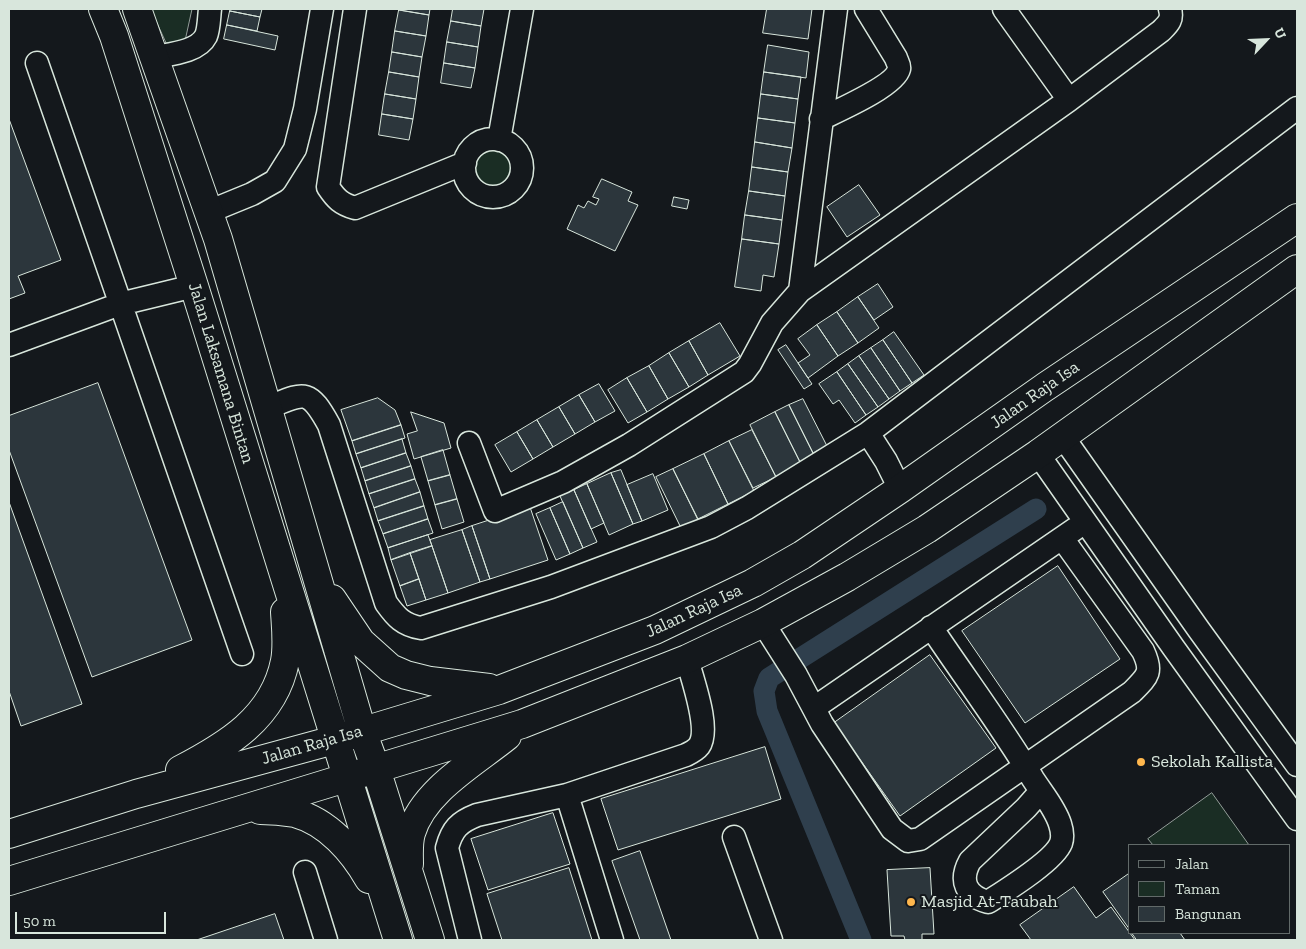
<!DOCTYPE html>
<html>
<head>
<meta charset="utf-8">
<style>
  body { margin:0 }
  #map { position:relative; width:1306px; height:949px; overflow:hidden; background:#14181c; font-family:"Zilla Slab",serif }
  canvas { display:block }
  .frame { position:absolute; inset:0; border:10px solid #d8e6dc; pointer-events:none }
  .legend { position:absolute; left:1128px; top:844px; width:162px; height:90px; box-sizing:border-box; background:#14181c; border:1px solid #626a69; margin:0; padding:6px 9px; list-style:none; font-size:15px; color:#d8e6dc }
  .legend li { display:flex; align-items:center; gap:10px; height:25px }
  .legend b { width:25px; border:1px solid #626a69 }
  .north { position:absolute; left:1241px; top:15px; width:50px; height:50px; -webkit-text-stroke:4px #14181c; paint-order:stroke; rotate:65deg; font-size:14px; font-weight:700; line-height:20px; text-align:center; color:#d8e6dc }
  .north::after { content:''; display:block; margin:auto; width:18px; height:22px; background:#d8e6dc; clip-path:polygon(50% 0,100% 100%,50% 72%,0 100%) }
  .scale { position:absolute; left:15px; top:912px; width:151px; height:22px; box-sizing:border-box; border:2px solid #d8e6dc; border-top:0; padding-left:6px; font-size:15px; line-height:18px; white-space:nowrap; color:#d8e6dc; -webkit-text-stroke:4px #14181c; paint-order:stroke }
</style>
</head>
<body>
<div id="map">
<canvas width="1306" height="949"></canvas>
<div class="frame"></div>
<ul class="legend">
<li><b style="height:6px;background:#14181c"></b>Jalan</li>
<li><b style="height:14px;background:#1a2d24"></b>Taman</li>
<li><b style="height:14px;background:#2c363c"></b>Bangunan</li>
</ul>
<div class="north">U</div>
<div class="scale">50 m</div>
</div>
<script>
const g = document.querySelector('canvas').getContext('2d');
g.lineJoin = 'round';
function fillPath(path, color) { g.fillStyle = color; g.fill(path, 'evenodd'); }
function stroke(path, color, width, dash) { g.strokeStyle = color; g.lineWidth = width; g.lineCap = dash ? 'butt' : 'round'; g.setLineDash(dash || []); g.stroke(path); }
function write(font, color, halo, rows, align = 'center') {
  g.font = font + ' "Zilla Slab",serif'; g.lineWidth = 4; g.setLineDash([]); g.textBaseline = 'middle'; g.strokeStyle = halo; g.fillStyle = color; for (const [text, x, y, turn = 0] of rows) {
    g.save(); g.translate(x, y); g.rotate((+turn || 0) * Math.PI / 180); g.textAlign = isNaN(turn) ? turn : align; if (halo) g.strokeText(text, 0, 0); g.fillText(text, 0, 0); g.restore();
  }
}
const green = new Path2D(`
  M 151,9 L 192,9 L 185,41 L 167,44 Z
  M475 169a19 19 0 1 1 38 0a19 19 0 1 1-38 0Z
  M 1212,793 L 1249,845 L 1153,845 L 1148,839 Z`);
const canal = new Path2D(`
  M 861,940 L 767,711 L 764,691 L 769,678 L 1036,509`);
const building = new Path2D(`
  M 231,9 L 262,9 L 260,17 L 230,11 Z
  M 399,9 L 430,9 L 429,15 L 399,10 Z
  M 453,9 L 484,9 L 481,26 L 451,21 Z
  M 767,9 L 812,9 L 808,39 L 763,33 Z
  M 399,10 L 429,15 L 426,36 L 395,31 Z
  M 230,11 L 260,17 L 257,31 L 227,25 Z
  M 451,21 L 481,26 L 478,47 L 447,42 Z
  M 227,25 L 278,36 L 275,50 L 224,39 Z
  M 395,31 L 426,36 L 422,57 L 392,52 Z
  M 447,42 L 478,47 L 475,68 L 444,63 Z
  M 768,45 L 809,52 L 806,78 L 764,72 Z
  M 392,52 L 422,57 L 419,77 L 389,72 Z
  M 444,63 L 475,68 L 471,88 L 441,83 Z
  M 389,72 L 419,77 L 416,99 L 385,94 Z
  M 764,72 L 801,77 L 798,99 L 761,94 Z
  M 385,94 L 416,99 L 413,119 L 382,114 Z
  M 761,94 L 798,99 L 795,123 L 758,118 Z
  M 382,114 L 413,119 L 409,140 L 379,135 Z
  M 758,118 L 795,123 L 792,148 L 755,142 Z
  M 9,119 L 61,260 L 18,276 L 25,293 L 9,299 Z
  M 755,142 L 792,148 L 788,172 L 752,167 Z
  M 752,167 L 788,172 L 785,196 L 749,191 Z
  M 602,179 L 632,192 L 628,201 L 638,205 L 615,251 L 567,229 L 578,205 L 584,208 L 588,201 L 596,205 L 599,199 L 593,197 Z
  M 859,185 L 880,215 L 847,237 L 827,207 Z
  M 749,191 L 785,196 L 782,220 L 745,215 Z
  M 674,197 L 689,200 L 687,209 L 672,206 Z
  M 745,215 L 782,220 L 779,244 L 742,239 Z
  M 742,239 L 779,244 L 774,277 L 763,275 L 761,291 L 735,287 Z
  M 878,284 L 893,307 L 874,320 L 858,297 Z
  M 858,297 L 879,328 L 858,343 L 837,312 Z
  M 837,312 L 858,343 L 838,356 L 817,325 Z
  M 720,323 L 740,356 L 708,375 L 689,341 Z
  M 817,325 L 838,356 L 808,378 L 798,363 L 810,355 L 798,339 Z
  M 894,332 L 924,375 L 912,383 L 883,340 Z
  M 883,340 L 912,383 L 900,391 L 871,348 Z
  M 689,341 L 708,375 L 689,387 L 669,353 Z
  M 786,345 L 812,384 L 804,389 L 778,350 Z
  M 871,348 L 900,391 L 889,399 L 859,356 Z
  M 669,353 L 689,387 L 668,399 L 649,366 Z
  M 859,356 L 889,399 L 878,407 L 848,364 Z
  M 848,364 L 878,407 L 866,415 L 837,372 Z
  M 649,366 L 668,399 L 647,412 L 627,378 Z
  M 837,372 L 866,415 L 855,423 L 839,400 L 833,404 L 819,384 Z
  M 627,378 L 647,412 L 628,423 L 608,390 Z
  M 98,383 L 192,640 L 92,677 L 9,450 L 9,416 Z
  M 599,384 L 615,411 L 595,422 L 579,395 Z
  M 579,395 L 595,422 L 575,434 L 559,407 Z
  M 378,398 L 395,410 L 401,425 L 352,441 L 341,410 Z
  M 803,399 L 827,446 L 813,453 L 789,405 Z
  M 789,405 L 815,457 L 801,464 L 775,412 Z
  M 559,407 L 575,434 L 553,447 L 537,420 Z
  M 411,412 L 444,423 L 451,448 L 414,459 L 407,434 L 417,431 Z
  M 775,412 L 801,464 L 776,477 L 750,425 Z
  M 537,420 L 553,447 L 533,459 L 517,432 Z
  M 401,425 L 405,438 L 356,454 L 352,441 Z
  M 752,430 L 776,477 L 753,488 L 729,441 Z
  M 517,432 L 533,459 L 511,472 L 495,445 Z
  M 402,439 L 406,453 L 361,468 L 356,454 Z
  M 729,441 L 754,491 L 728,504 L 704,454 Z
  M 443,450 L 450,475 L 428,481 L 421,457 Z
  M 406,453 L 411,466 L 365,481 L 361,468 Z
  M 704,454 L 728,504 L 698,519 L 673,469 Z
  M 411,466 L 415,479 L 369,494 L 365,481 Z
  M 673,469 L 699,522 L 682,530 L 656,477 Z
  M 621,470 L 642,521 L 633,524 L 611,473 Z
  M 611,473 L 633,524 L 609,535 L 587,484 Z
  M 653,474 L 668,510 L 642,521 L 627,485 Z
  M 450,475 L 457,499 L 435,505 L 428,481 Z
  M 415,479 L 420,492 L 374,508 L 369,494 Z
  M 587,484 L 604,523 L 591,529 L 574,490 Z
  M 574,490 L 597,542 L 583,548 L 560,496 Z
  M 420,492 L 424,506 L 378,521 L 374,508 Z
  M 457,499 L 464,522 L 442,529 L 435,505 Z
  M 9,502 L 82,704 L 21,726 L 9,691 Z
  M 563,502 L 583,548 L 570,554 L 550,508 Z
  M 424,506 L 428,519 L 383,534 L 378,521 Z
  M 530,507 L 548,560 L 490,579 L 472,526 Z
  M 550,508 L 570,554 L 556,560 L 536,514 Z
  M 428,519 L 433,533 L 388,548 L 383,534 Z
  M 472,526 L 490,579 L 480,582 L 462,530 Z
  M 462,530 L 480,582 L 448,593 L 430,540 Z
  M 428,535 L 432,546 L 391,560 L 388,548 Z
  M 432,546 L 448,593 L 426,600 L 410,553 Z
  M 410,553 L 419,579 L 400,586 L 391,560 Z
  M 1058,566 L 1120,659 L 1025,723 L 962,631 Z
  M 419,579 L 426,600 L 407,606 L 400,586 Z
  M 930,655 L 996,748 L 900,816 L 834,723 Z
  M 765,747 L 781,799 L 618,850 L 601,799 Z
  M 553,813 L 570,864 L 488,890 L 471,839 Z
  M 640,851 L 671,940 L 640,940 L 612,861 Z
  M 569,868 L 592,940 L 502,940 L 487,894 Z
  M 930,868 L 934,934 L 922,934 L 922,940 L 905,940 L 904,936 L 891,936 L 887,870 Z
  M 1130,873 L 1130,930 L 1103,892 Z
  M 1074,887 L 1096,918 L 1111,907 L 1135,940 L 1031,940 L 1020,925 Z
  M 275,914 L 284,940 L 197,940 Z
  M 1132,933 L 1180,933 L 1185,940 L 1137,940 Z`);
const minor = new Path2D(`
  M 355,9 L 328,187 C 336,199 341,204 355,208 L 465,163
  M 1004,9 L 1069,100
  M 155,57 C 170,54 198,52 206,36 C 209,29 209,17 210,9
  M 37,63 L 242,654
  M 821,119 C 837,111 895,86 899,69 C 900,65 897,62 896,58 L 866,9
  M464 168a29 29 0 1 1 58 0a29 29 0 1 1-58 0Z
  M 499,140 L 522,9
  M 208,212 L 252,194 L 275,181 L 295,149 L 305,109 L 322,9
  M 800,291 L 836,9
  M 9,345 L 120,304 L 194,286
  M 267,408 C 304,393 308,387 329,425 L 386,603 C 396,617 403,625 421,628 L 551,587 L 711,527 L 747,508 L 868,433 L 1297,108
  M 868,433 L 886,461 L 900,489
  M 1063,437 L 1199,630 L 1297,765
  M 469,443 L 495,511 L 563,482 L 629,445 L 733,379 L 744,372 L 750,364 L 772,323 L 800,291 L 1069,100 L 1161,31 C 1168,24 1173,20 1170,9
  M 1038,454 L 1173,647 L 1297,819
  M 763,623 L 796,675 L 822,724 L 892,829 L 908,841 L 920,839 L 1132,692 C 1148,676 1153,672 1143,651 L 1062,538
  M 931,627 C 965,678 1002,727 1033,779 C 1042,793 1055,808 1060,824 C 1062,830 1063,837 1061,843 C 1054,861 1005,891 988,902 C 966,896 959,881 970,861 L 1026,808 L 1041,791
  M 814,708 L 1075,529
  M 567,795 L 612,940
  M 734,837 L 771,940
  M 305,872 L 326,940
  M 470,940 L 447,848 C 452,829 459,822 477,815 L 567,795 L 686,755 C 690,753 696,750 699,746 C 711,729 692,679 687,659`);
const major = new Path2D(`
  M 103,9 L 114,36 L 194,286 L 398,940
  M 137,9 L 218,239 L 362,731 L 376,769 L 430,940
  M 332,599 L 361,642 L 390,668 L 406,675 L 430,681 L 489,688
  M 180,770 C 226,746 274,718 285,661 C 288,645 286,628 285,612
  M 260,810 C 271,810 283,811 295,813 C 328,822 353,851 369,879
  M 9,834 L 136,794 L 334,740 L 499,690 L 655,630 L 753,583 L 802,555 L 900,489 L 1045,387 L 1297,218
  M 409,864 C 409,854 408,843 411,833 C 423,791 475,762 507,736
  M 9,881 L 522,724 L 687,659 L 763,623 L 847,577 L 927,529 L 1038,454 L 1297,269`);
const markers = [
  [1141,762,5,"#ffb74d"],
  [911,902,5,"#ffb74d"]
];
const streetNames = [
  ["Jalan Laksamana Bintan",221,373,73],
  ["Jalan Raja Isa",1035,395,-35],
  ["Jalan Raja Isa",694,611,-25],
  ["Jalan Raja Isa",312,745,-16]
];
const poiNames = [
  ["Sekolah Kallista",1151,762],
  ["Masjid At-Taubah",921,902]
];
fillPath(green, '#1a2d24');
stroke(green, '#939e99', 1);
stroke(canal, '#2f3f4d', 21);
fillPath(building, '#2c363c');
stroke(building, '#d8e6dc', 1);
stroke(minor, '#d8e6dc', 25);
stroke(major, '#d8e6dc', 30);
stroke(minor, '#14181c', 22);
stroke(major, '#14181c', 28);
for (const [x, y, r, color] of markers) { const dot = new Path2D(); dot.arc(x, y, r, 0, 2 * Math.PI); g.fillStyle = color; g.fill(dot); stroke(dot, '#14181c', 2); }
write('18px', '#d8e6dc', '#14181c', streetNames);
write('18px', '#d8e6dc', '#14181c', poiNames, 'left');
</script>
</body>
</html>
